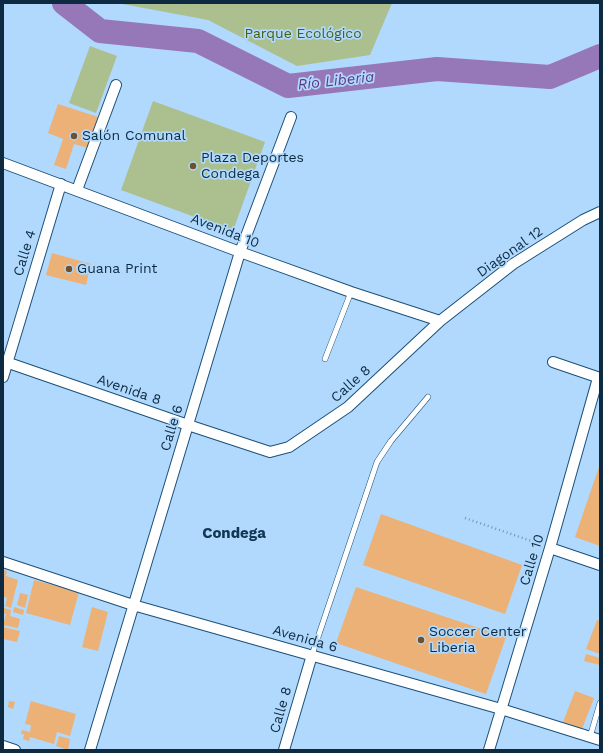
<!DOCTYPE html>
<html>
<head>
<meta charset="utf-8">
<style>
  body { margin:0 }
  #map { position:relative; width:603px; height:753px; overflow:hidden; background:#b0d9fd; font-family:"Work Sans",sans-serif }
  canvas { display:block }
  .frame { position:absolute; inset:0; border:4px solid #0d2a41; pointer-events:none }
</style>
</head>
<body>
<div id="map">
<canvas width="603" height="753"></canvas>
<div class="frame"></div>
</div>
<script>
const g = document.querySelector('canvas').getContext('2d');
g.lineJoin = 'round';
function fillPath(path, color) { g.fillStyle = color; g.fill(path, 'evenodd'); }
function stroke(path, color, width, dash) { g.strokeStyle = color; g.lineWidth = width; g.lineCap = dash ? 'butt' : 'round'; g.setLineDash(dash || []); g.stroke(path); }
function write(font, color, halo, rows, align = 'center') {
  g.font = font + ' "Work Sans",sans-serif'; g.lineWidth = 3.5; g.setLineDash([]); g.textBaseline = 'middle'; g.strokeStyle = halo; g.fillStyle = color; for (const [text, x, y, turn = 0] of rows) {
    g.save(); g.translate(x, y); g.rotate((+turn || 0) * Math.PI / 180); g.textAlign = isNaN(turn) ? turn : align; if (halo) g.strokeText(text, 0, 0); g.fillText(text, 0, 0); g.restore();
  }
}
const green = new Path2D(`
  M 117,3 L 392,3 L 370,55 L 297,66 L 208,20 Z
  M 90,46 L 117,56 L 96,113 L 69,103 Z
  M 153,101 L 265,142 L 233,231 L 121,190 Z`);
const river = new Path2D(`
  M 64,3 L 100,31 L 198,41 L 288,86 L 437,69 L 550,77 L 600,56`);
const building = new Path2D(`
  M 58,104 L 98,117 L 88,148 L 74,144 L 66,169 L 54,165 L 63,139 L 48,133 Z
  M 52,253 L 91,264 L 86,285 L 46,275 Z
  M 600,464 L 600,546 L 575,537 Z
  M 381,514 L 522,565 L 505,614 L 363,565 Z
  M 3,570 L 7,571 L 6,576 L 18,580 L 11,608 L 5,606 L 7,598 L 3,596 Z
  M 34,580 L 79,592 L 70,625 L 26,613 Z
  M 356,587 L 506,637 L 486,694 L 336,643 Z
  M 20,593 L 28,595 L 25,608 L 17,605 Z
  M 14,607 L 24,610 L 23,615 L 13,612 Z
  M 92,607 L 108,612 L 98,651 L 82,647 Z
  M 4,608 L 11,610 L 10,616 L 20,619 L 18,628 L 3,625 L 6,614 L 3,613 Z
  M 597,620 L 600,621 L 600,654 L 586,649 Z
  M 3,627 L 20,631 L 17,642 L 3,639 Z
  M 586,654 L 600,658 L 600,665 L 584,661 Z
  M 575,691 L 594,698 L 582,729 L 563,722 Z
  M 9,701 L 15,702 L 13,709 L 8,707 Z
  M 31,701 L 76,714 L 70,736 L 57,732 L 54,744 L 30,737 L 29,741 L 23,739 L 24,734 L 21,734 L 22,730 L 30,732 L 31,725 L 25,724 Z
  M 59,736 L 70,739 L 68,750 L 56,746 Z`);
const path = new Path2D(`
  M 465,518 L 540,544`);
const service = new Path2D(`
  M 325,359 L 351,292
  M 312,655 L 377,462 L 391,441 L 428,397
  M 590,737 L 600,703`);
const minor = new Path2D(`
  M 3,163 L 240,252 L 351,292 L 440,321
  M 77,190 L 116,85
  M 3,361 L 188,425 L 270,452 L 289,447 L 348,407 L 440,321 L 513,264 L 583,220 L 600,212
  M 553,362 L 600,378
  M 3,377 L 61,184
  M 550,548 L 600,565
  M 3,562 L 133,605 L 501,709 L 600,740
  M 3,746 L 15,750
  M 90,750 L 240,252 L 291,117
  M 284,750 L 312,655
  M 489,750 L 550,548 L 598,378`);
const markers = [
  [74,136,4,"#74502a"],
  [193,166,4,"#74502a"],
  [69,269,4,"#74502a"],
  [421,640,4,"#74502a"]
];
const parkNames = [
  ["Parque Ecológico",303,34]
];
const poiNames = [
  ["Salón Comunal",82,136],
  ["Plaza Deportes",201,158],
  ["Condega",201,174],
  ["Guana Print",77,269],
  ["Soccer Center",429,632],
  ["Liberia",429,648]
];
const streetNames = [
  ["Avenida 10",225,231,21],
  ["Diagonal 12",510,252,-35],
  ["Calle 4",25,253,-73],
  ["Calle 8",351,384,-42],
  ["Avenida 8",129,390,19],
  ["Calle 6",172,428,-73],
  ["Calle 10",532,560,-73],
  ["Avenida 6",305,639,16],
  ["Calle 8",281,710,-74]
];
const waterNames = [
  ["Río Liberia",336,81,-6]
];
const neighbourhoodNames = [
  ["Condega",234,534]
];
fillPath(green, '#acbf8f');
stroke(river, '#9677b8', 24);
fillPath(building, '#ebb176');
stroke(service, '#1b5079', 6);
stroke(minor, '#1b5079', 12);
stroke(path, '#7398b7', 2.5, [1, 3]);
stroke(service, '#fff', 5);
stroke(minor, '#fff', 10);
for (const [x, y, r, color] of markers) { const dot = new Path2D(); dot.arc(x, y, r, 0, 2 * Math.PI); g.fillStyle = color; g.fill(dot); stroke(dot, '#b0d9fd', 1.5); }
write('14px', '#475f0f', '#b0d9fd', parkNames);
write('14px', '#0d2a41', '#b0d9fd', poiNames, 'left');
write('14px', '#0d2a41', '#b0d9fd', streetNames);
write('italic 15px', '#603687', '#b0d9fd', waterNames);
write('bold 15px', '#123753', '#b0d9fd', neighbourhoodNames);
</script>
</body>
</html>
